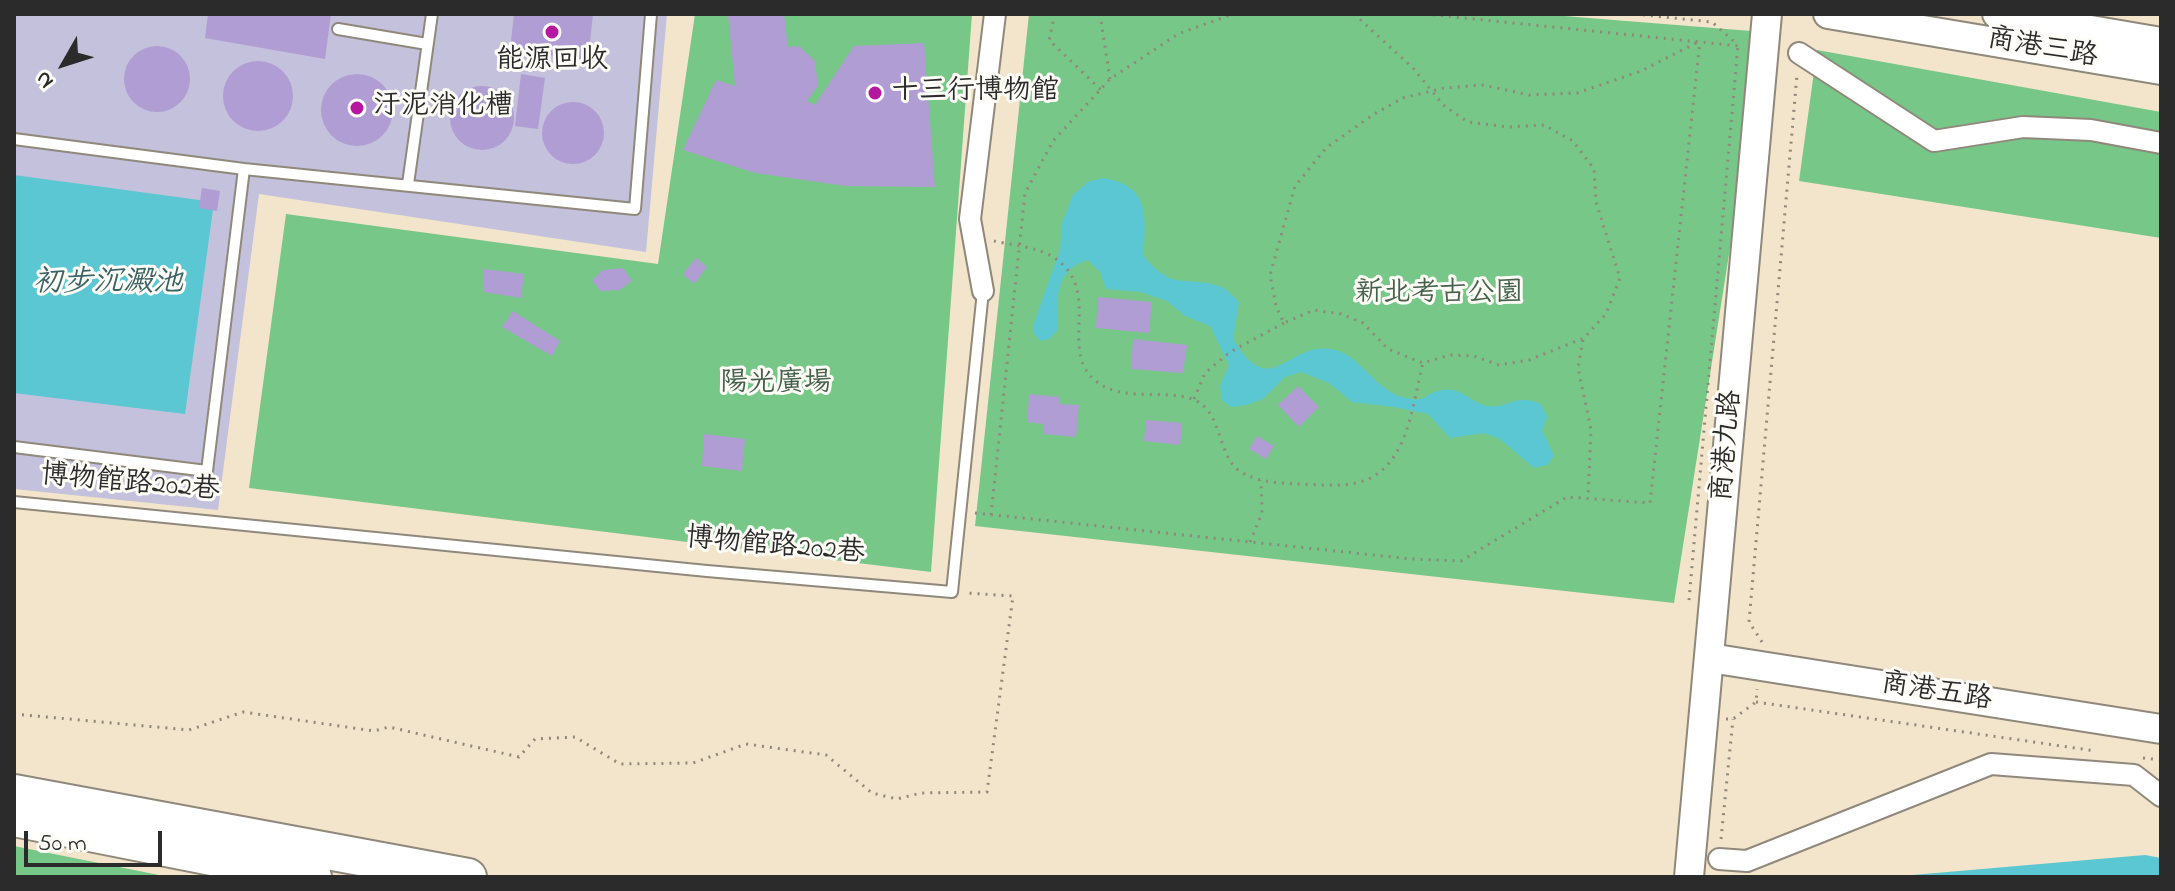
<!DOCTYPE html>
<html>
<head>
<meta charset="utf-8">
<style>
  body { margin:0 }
  #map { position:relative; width:2175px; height:891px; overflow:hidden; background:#f3e5cb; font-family:"Indie Flower",sans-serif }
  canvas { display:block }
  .frame { position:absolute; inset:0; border:16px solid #2b2b2b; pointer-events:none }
  .north { position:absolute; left:24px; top:24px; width:80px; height:80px; -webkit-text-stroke:6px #fdfcf7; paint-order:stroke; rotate:231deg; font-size:22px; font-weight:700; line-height:32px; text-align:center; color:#2b2b2b }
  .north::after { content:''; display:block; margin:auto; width:28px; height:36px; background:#2b2b2b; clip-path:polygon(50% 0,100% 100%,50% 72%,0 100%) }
  .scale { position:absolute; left:24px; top:831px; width:138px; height:36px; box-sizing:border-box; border:4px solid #2b2b2b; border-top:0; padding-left:10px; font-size:24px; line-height:28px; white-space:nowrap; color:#2b2b2b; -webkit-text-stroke:6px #fdfcf7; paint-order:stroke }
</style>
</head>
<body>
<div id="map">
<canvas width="2175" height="891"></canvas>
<div class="frame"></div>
<div class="north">N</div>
<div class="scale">50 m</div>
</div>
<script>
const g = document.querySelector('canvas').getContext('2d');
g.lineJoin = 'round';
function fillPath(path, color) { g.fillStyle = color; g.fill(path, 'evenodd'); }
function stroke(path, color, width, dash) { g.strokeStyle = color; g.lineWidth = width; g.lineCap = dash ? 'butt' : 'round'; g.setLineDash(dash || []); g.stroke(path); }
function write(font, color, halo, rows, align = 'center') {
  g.font = font + ' "Indie Flower","LXGW WenKai TC",sans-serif'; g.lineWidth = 6; g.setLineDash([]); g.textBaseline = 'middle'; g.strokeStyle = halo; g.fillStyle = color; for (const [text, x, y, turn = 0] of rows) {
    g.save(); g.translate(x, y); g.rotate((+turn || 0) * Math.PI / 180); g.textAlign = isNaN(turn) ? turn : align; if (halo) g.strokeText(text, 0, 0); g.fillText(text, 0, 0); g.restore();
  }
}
const industrial = new Path2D(`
  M 14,14 L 667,14 L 646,252 L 259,194 L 218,510 L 14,489 Z`);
const green = new Path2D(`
  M 695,14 L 972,14 L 931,572 L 249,488 L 286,214 L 658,264 Z
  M 1029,14 L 1539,14 L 1764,32 L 1674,603 L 975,526 Z
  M 1817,50 L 2161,112 L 2161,238 L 1799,181 Z
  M 14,846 L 169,877 L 14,877 Z`);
const water = new Path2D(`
  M 14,175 L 214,202 L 185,414 L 14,393 Z
  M 1103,178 C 1152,186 1145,218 1144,256 C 1173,292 1183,275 1219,286 C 1226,288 1233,296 1239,302 L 1233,339 C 1271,403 1286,342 1331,349 C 1359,353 1374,389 1402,397 C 1429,404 1422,394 1442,390 C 1461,386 1471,403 1488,406 C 1509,409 1513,393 1541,404 L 1547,417 L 1542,430 L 1554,456 L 1547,465 L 1534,468 L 1500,439 L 1484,433 L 1450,438 L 1428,414 L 1394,407 L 1352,402 L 1329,383 L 1301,372 L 1285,377 L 1263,399 L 1246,405 L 1231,407 L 1222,400 L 1220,386 L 1229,365 L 1210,326 L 1185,316 L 1167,301 L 1141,292 L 1106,289 L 1100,272 L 1088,260 C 1053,270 1057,301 1058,330 L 1049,339 L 1041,341 L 1034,334 L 1034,323 L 1060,250 L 1062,223 L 1073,195 L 1088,182 Z
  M 2145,855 L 2161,858 L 2161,877 L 1889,877 Z`);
const building = new Path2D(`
  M 208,14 L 331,14 L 325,59 L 205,38 Z
  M 514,14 L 593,14 L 588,60 L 510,50 Z
  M 728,14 L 784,14 L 788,47 L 799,46 L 815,61 L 818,86 L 807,101 L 815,105 L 854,46 L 924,43 L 935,187 L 846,186 L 755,173 L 683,150 L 716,80 L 735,86 Z
  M124 79a33 33 0 1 1 66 0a33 33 0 1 1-66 0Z
  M223 96a35 35 0 1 1 70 0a35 35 0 1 1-70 0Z
  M 521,74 L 545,78 L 538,129 L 515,126 Z
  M321 110a36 36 0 1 1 72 0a36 36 0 1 1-72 0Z
  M450 118a32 32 0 1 1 64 0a32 32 0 1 1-64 0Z
  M542 133a31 31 0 1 1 62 0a31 31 0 1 1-62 0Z
  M 202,188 L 220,191 L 217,211 L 199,208 Z
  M 696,258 L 707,267 L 694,284 L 683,274 Z
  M 623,268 L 632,281 L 620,290 L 600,291 L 592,280 L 603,270 Z
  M 484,269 L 524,274 L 521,298 L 483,292 Z
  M 1098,297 L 1152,302 L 1149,333 L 1096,328 Z
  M 513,311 L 560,341 L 552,356 L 502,327 Z
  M 1133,339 L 1187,345 L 1183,373 L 1131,369 Z
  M 1298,386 L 1319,407 L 1299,427 L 1278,405 Z
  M 1029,394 L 1060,397 L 1060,404 L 1079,405 L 1076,437 L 1043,434 L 1044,424 L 1027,422 Z
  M 1146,420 L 1182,423 L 1180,445 L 1144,441 Z
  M 704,434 L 745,439 L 742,471 L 702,466 Z
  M 1257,436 L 1274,446 L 1266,459 L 1249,449 Z`);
const path = new Path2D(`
  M 1055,14 L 1049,40 L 1101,90
  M 1100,14 L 1110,79
  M 1354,14 L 1414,69 L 1443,105 L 1468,122 L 1508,127 L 1544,125 L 1573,141 L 1594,169 L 1596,202 L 1620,278 L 1606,314 L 1584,338 L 1529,360 L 1499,365 L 1474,356 L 1450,355 L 1423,363 L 1388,349 L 1363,323 L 1341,314 L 1314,310 L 1284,323 L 1276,306 L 1270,275 L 1295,186 L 1326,148 L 1374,114 L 1403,98 L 1444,88 L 1483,85 L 1529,95 L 1577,93 L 1641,71 L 1700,41
  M 1425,14 L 1739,46
  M 1635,14 L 1712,22 L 1738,45
  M 994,241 C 1012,245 1037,247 1053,257 C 1105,291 1056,350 1097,382 C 1123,402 1163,389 1192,399 C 1219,408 1218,446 1233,465 C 1246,481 1276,483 1295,484 C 1314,484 1337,487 1356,483 C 1408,472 1412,405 1423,363
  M 1583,340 L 1578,368 L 1591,429 L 1588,498
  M 1194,399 L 1205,373 L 1230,352 L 1284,323
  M 975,513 L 1412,559 L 1461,561 L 1567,497 L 1650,503 L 1700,41
  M 991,515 L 1025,193 L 1053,141 L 1110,79 L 1178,34 L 1233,14
  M 1250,542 L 1262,513 L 1261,480
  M 1689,600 L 1738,45
  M 1762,642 L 1749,622 L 1797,75
  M 1756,702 L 2096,751
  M 14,714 L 189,730 L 243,712 L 374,731 L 389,727 L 519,757 L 535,739 L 575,737 L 620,764 L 693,763 L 746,744 L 826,755 L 872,793 L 897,799 L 921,793 L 987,792 L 1013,596 L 966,593
  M 1726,719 L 1733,719 L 1756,702 L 1757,689
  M 2143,758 L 2161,760
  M 1721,839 L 1733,719`);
const lane = new Path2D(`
  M 338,29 L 427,44
  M 14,139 L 244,169 L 635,209 L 651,14
  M 408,184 L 432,14
  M 14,447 L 207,471 L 244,169
  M 14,502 L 707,571 L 952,592 L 983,291`);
const street = new Path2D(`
  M 1799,53 L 1934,141 L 2023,127 L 2091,130 L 2161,143
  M 983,291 L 970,219 L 995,14
  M 1719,859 L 1747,861 L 1991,764 L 2134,775 L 2161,796`);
const secondary = new Path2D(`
  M 1828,14 L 2161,70
  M 1997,14 L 2161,42
  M 1710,658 L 2161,729
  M 1689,877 L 1767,14`);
const highway = new Path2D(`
  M 14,793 L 468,877
  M 14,818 L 313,877`);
const markers = [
  [552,32,8,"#b5179e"],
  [875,93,8,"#b5179e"],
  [357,108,8,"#b5179e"]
];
const streetNames = [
  ["商港三路",2042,50,10],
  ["商港九路",1729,446,-85],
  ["博物館路202巷",130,485,5],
  ["博物館路202巷",775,548,5],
  ["商港五路",1936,694,9]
];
const poiNames = [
  ["能源回收",552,62,"center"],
  ["十三行博物館",891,93],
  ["汙泥消化槽",373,108]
];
const parkNames = [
  ["新北考古公園",1439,295],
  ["陽光廣場",776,385]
];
const waterNames = [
  ["初步沉澱池",108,285]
];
fillPath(industrial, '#c3c1dc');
fillPath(green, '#77c788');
fillPath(water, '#5ac7d2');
fillPath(building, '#b09dd3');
stroke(lane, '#8f887b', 14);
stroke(street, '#8f887b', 24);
stroke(secondary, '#8f887b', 32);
stroke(highway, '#8f887b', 40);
stroke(path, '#8f887b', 3, [2, 6]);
stroke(lane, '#fff', 10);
stroke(street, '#fff', 20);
stroke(secondary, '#fff', 28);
stroke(highway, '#fff', 36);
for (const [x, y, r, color] of markers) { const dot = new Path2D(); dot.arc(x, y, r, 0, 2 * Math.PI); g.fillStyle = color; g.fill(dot); stroke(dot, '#fdfcf7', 3); }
write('28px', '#2b2b2b', '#fdfcf7', streetNames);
write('28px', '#2b2b2b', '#fdfcf7', poiNames, 'left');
write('28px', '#46624c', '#fdfcf7', parkNames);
write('italic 30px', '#3b6265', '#fdfcf7', waterNames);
</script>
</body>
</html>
